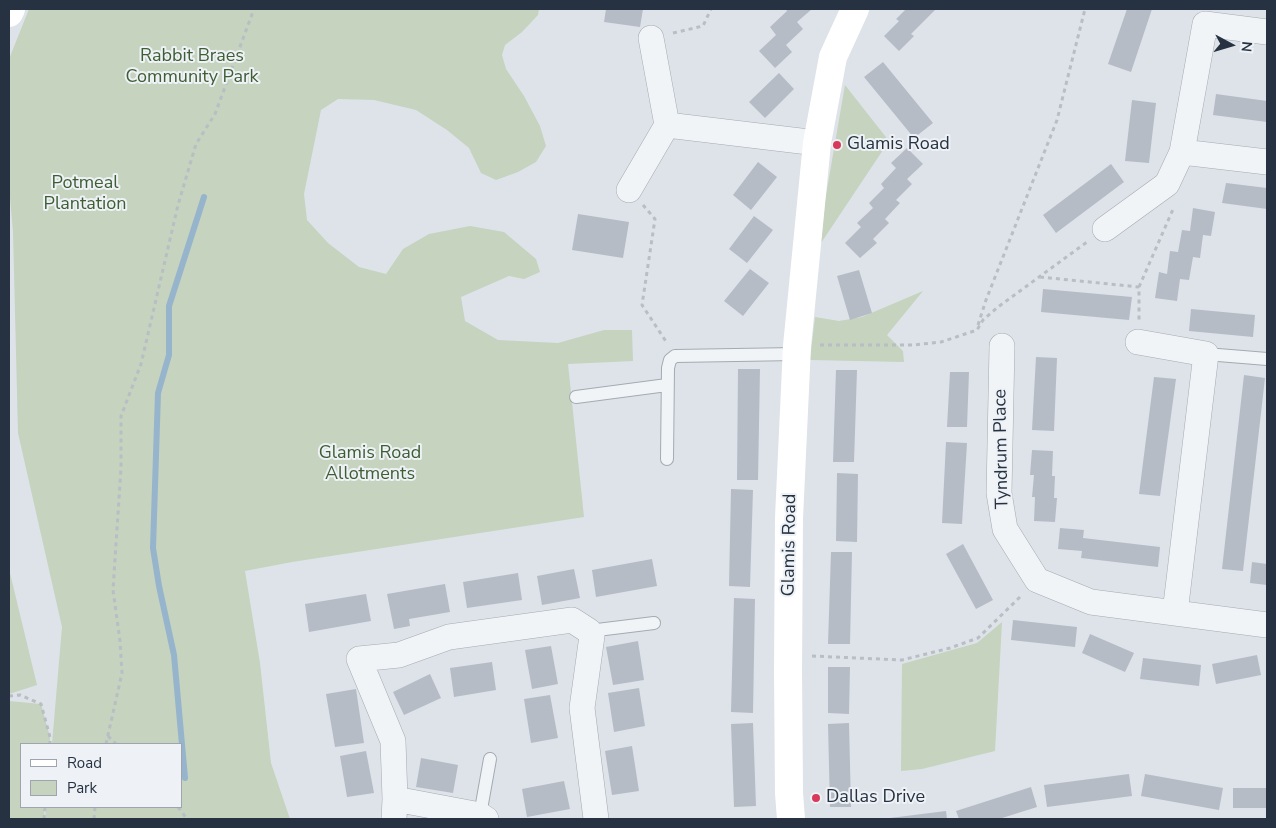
<!DOCTYPE html>
<html>
<head>
<meta charset="utf-8">
<style>
  body { margin:0 }
  #map { position:relative; width:1276px; height:828px; overflow:hidden; background:#dee3e9; font-family:"Nunito Sans",sans-serif }
  canvas { display:block }
  .frame { position:absolute; inset:0; border:10px solid #263241; pointer-events:none }
  .legend { position:absolute; left:20px; top:743px; width:162px; height:65px; box-sizing:border-box; background:#eef2f6; border:1px solid #9ea5ae; margin:0; padding:6px 9px; list-style:none; font-size:15px; color:#263241 }
  .legend li { display:flex; align-items:center; gap:10px; height:25px }
  .legend b { width:25px; border:1px solid #9ea5ae }
  .north { position:absolute; left:1206px; top:20px; width:50px; height:50px; -webkit-text-stroke:4px #eef2f6; paint-order:stroke; rotate:96deg; font-size:14px; font-weight:700; line-height:20px; text-align:center; color:#263241 }
  .north::after { content:''; display:block; margin:auto; width:18px; height:22px; background:#263241; clip-path:polygon(50% 0,100% 100%,50% 72%,0 100%) }
</style>
</head>
<body>
<div id="map">
<canvas width="1276" height="828"></canvas>
<div class="frame"></div>
<ul class="legend">
<li><b style="height:6px;background:#fff"></b>Road</li>
<li><b style="height:14px;background:#c5d3bf"></b>Park</li>
</ul>
<div class="north">N</div>
</div>
<script>
const g = document.querySelector('canvas').getContext('2d');
g.lineJoin = 'round';
function fillPath(path, color) { g.fillStyle = color; g.fill(path, 'evenodd'); }
function stroke(path, color, width, dash) { g.strokeStyle = color; g.lineWidth = width; g.lineCap = dash ? 'butt' : 'round'; g.setLineDash(dash || []); g.stroke(path); }
function write(font, color, halo, rows, align = 'center') {
  g.font = font + ' "Nunito Sans",sans-serif'; g.lineWidth = 4; g.setLineDash([]); g.textBaseline = 'middle'; g.strokeStyle = halo; g.fillStyle = color; for (const [text, x, y, turn = 0] of rows) {
    g.save(); g.translate(x, y); g.rotate((+turn || 0) * Math.PI / 180); g.textAlign = isNaN(turn) ? turn : align; if (halo) g.strokeText(text, 0, 0); g.fillText(text, 0, 0); g.restore();
  }
}
const green = new Path2D(`
  M 29,9 L 539,9 L 538,15 L 522,32 L 505,45 L 502,55 L 506,69 L 524,96 L 540,126 L 546,146 L 536,162 L 518,172 L 496,180 L 481,173 L 469,148 L 447,130 L 416,110 L 374,100 L 338,99 L 321,110 L 304,194 L 307,220 L 328,243 L 359,267 L 386,274 L 403,249 L 429,234 L 470,226 L 504,232 L 536,259 L 540,272 L 524,279 L 509,276 L 461,297 L 465,321 L 498,340 L 558,343 L 604,330 L 632,330 L 633,361 L 568,364 L 584,517 L 292,562 L 245,571 L 260,663 L 271,763 L 290,819 L 45,819 L 46,807 L 181,807 L 181,744 L 52,744 L 62,627 L 18,433 L 13,232 L 9,186 L 9,59 Z
  M 845,85 L 889,141 L 821,243 L 825,201 Z
  M 923,291 L 887,335 L 903,351 L 904,362 L 810,360 L 815,317 L 839,321 L 862,317 Z
  M 9,569 L 37,685 L 9,694 Z
  M 1002,622 L 995,751 L 922,769 L 901,771 L 902,664 L 977,643 Z
  M 9,701 L 41,704 L 50,737 L 50,744 L 21,744 L 21,807 L 45,807 L 44,819 L 9,819 Z`);
const stream = new Path2D(`
  M 185,778 L 174,655 L 159,586 L 153,548 L 158,393 L 169,355 L 169,306 L 204,197`);
const building = new Path2D(`
  M 606,9 L 643,9 L 640,27 L 604,22 Z
  M 786,9 L 812,9 L 797,22 L 803,29 L 786,45 L 792,52 L 775,68 L 759,51 L 776,35 L 770,27 L 787,11 Z
  M 906,9 L 936,9 L 911,34 L 914,36 L 899,51 L 884,36 L 899,21 L 896,19 Z
  M 1127,9 L 1152,9 L 1131,72 L 1108,64 Z
  M 883,62 L 933,123 L 914,138 L 864,77 Z
  M 779,73 L 794,89 L 765,118 L 749,102 Z
  M 1216,94 L 1267,101 L 1267,122 L 1213,115 Z
  M 1132,100 L 1156,103 L 1149,163 L 1125,161 Z
  M 907,148 L 923,164 L 907,179 L 912,184 L 896,200 L 900,203 L 885,219 L 889,223 L 873,239 L 877,243 L 860,258 L 845,243 L 861,227 L 857,223 L 873,208 L 869,203 L 884,188 L 881,184 L 896,168 L 891,163 Z
  M 758,162 L 777,177 L 751,210 L 733,195 Z
  M 1111,164 L 1124,182 L 1056,233 L 1043,215 Z
  M 1226,183 L 1267,188 L 1267,209 L 1222,203 Z
  M 1193,208 L 1215,212 L 1211,236 L 1203,235 L 1200,258 L 1193,257 L 1189,280 L 1180,279 L 1177,301 L 1155,298 L 1159,272 L 1167,274 L 1170,251 L 1178,252 L 1182,230 L 1190,231 Z
  M 578,214 L 629,222 L 623,258 L 572,250 Z
  M 754,216 L 773,230 L 747,263 L 729,249 Z
  M 750,269 L 769,283 L 743,316 L 724,301 Z
  M 859,270 L 872,313 L 850,320 L 837,276 Z
  M 1043,289 L 1132,297 L 1129,320 L 1041,312 Z
  M 1191,309 L 1255,315 L 1253,337 L 1189,331 Z
  M 1036,357 L 1057,358 L 1054,431 L 1032,430 Z
  M 738,369 L 760,369 L 758,480 L 737,480 Z
  M 836,370 L 857,370 L 854,462 L 833,462 Z
  M 950,372 L 969,372 L 967,427 L 947,427 Z
  M 1244,375 L 1265,378 L 1243,571 L 1222,569 Z
  M 1154,377 L 1176,379 L 1160,496 L 1139,494 Z
  M 946,442 L 967,443 L 962,524 L 942,523 Z
  M 1032,450 L 1053,451 L 1052,476 L 1055,476 L 1054,498 L 1057,498 L 1055,522 L 1034,521 L 1035,497 L 1032,497 L 1034,475 L 1030,475 Z
  M 837,473 L 858,474 L 857,542 L 836,541 Z
  M 731,489 L 753,490 L 750,587 L 729,586 Z
  M 1060,528 L 1084,530 L 1083,538 L 1160,547 L 1158,567 L 1081,558 L 1082,551 L 1058,549 Z
  M 963,544 L 993,600 L 976,609 L 946,554 Z
  M 831,552 L 852,552 L 850,644 L 828,644 Z
  M 652,559 L 657,586 L 596,597 L 592,570 Z
  M 1252,562 L 1267,564 L 1267,585 L 1250,583 Z
  M 574,569 L 580,598 L 542,605 L 537,576 Z
  M 518,573 L 522,600 L 467,608 L 463,582 Z
  M 445,584 L 450,612 L 409,619 L 410,626 L 394,629 L 387,594 Z
  M 366,594 L 371,621 L 309,632 L 305,604 Z
  M 734,598 L 755,599 L 753,713 L 731,712 Z
  M 1013,620 L 1077,627 L 1075,647 L 1011,640 Z
  M 1090,634 L 1134,653 L 1125,672 L 1082,653 Z
  M 638,641 L 644,680 L 613,685 L 606,647 Z
  M 551,646 L 558,684 L 532,689 L 525,650 Z
  M 1257,655 L 1261,675 L 1216,684 L 1212,664 Z
  M 1143,658 L 1201,665 L 1199,686 L 1140,679 Z
  M 492,662 L 496,690 L 454,697 L 450,668 Z
  M 828,667 L 850,667 L 849,714 L 828,713 Z
  M 430,674 L 441,698 L 404,715 L 393,692 Z
  M 639,688 L 645,726 L 614,732 L 608,693 Z
  M 356,689 L 364,743 L 335,747 L 326,694 Z
  M 550,695 L 558,738 L 531,743 L 524,699 Z
  M 753,723 L 756,806 L 734,807 L 731,724 Z
  M 849,723 L 851,807 L 830,807 L 828,724 Z
  M 632,746 L 639,791 L 612,795 L 605,751 Z
  M 366,751 L 374,793 L 347,797 L 340,756 Z
  M 421,758 L 458,765 L 453,793 L 416,787 Z
  M 1129,774 L 1132,796 L 1047,807 L 1044,785 Z
  M 1145,774 L 1223,788 L 1219,810 L 1141,796 Z
  M 564,781 L 570,809 L 527,817 L 522,789 Z
  M 1031,787 L 1037,807 L 999,819 L 959,819 L 956,811 Z
  M 1233,788 L 1267,788 L 1267,808 L 1233,808 Z
  M 946,811 L 947,819 L 890,819 L 890,818 Z`);
const path = new Path2D(`
  M 673,33 L 703,26 L 711,9
  M 643,205 L 655,219 L 642,305 L 667,343
  M 1040,277 L 1139,287 L 1139,321
  M 1139,287 L 1174,207
  M 978,325 L 986,300 L 1057,120 L 1085,9
  M 820,345 L 913,345 L 941,342 L 977,330 L 983,320 L 998,307 L 1087,242
  M 812,656 L 902,660 L 950,648 L 978,638 L 1022,595
  M 9,696 L 20,695 L 41,704 L 50,737 L 50,744
  M 108,736 L 116,744
  M 106,744 L 122,673 L 120,641 L 113,590 L 121,468 L 121,416 L 141,364 L 178,205 L 196,144 L 215,114 L 254,9
  M 178,807 L 187,819
  M 44,819 L 45,807
  M 94,819 L 95,807`);
const lane = new Path2D(`
  M 1206,354 L 1267,359
  M 576,397 L 667,385
  M 667,459 L 668,368 L 670,360 L 675,356 L 796,354
  M 589,631 L 654,623
  M 480,815 L 490,759`);
const street = new Path2D(`
  M 667,125 L 817,143
  M 1182,152 L 1267,162
  M 629,190 L 667,125 L 651,38
  M 1105,229 L 1167,184 L 1182,152 L 1205,24 L 1267,32
  M 1138,342 L 1206,354 L 1175,613
  M 1002,346 L 999,493 L 1005,529 L 1037,580 L 1091,602 L 1267,625
  M 395,799 L 480,815 L 486,819
  M 394,819 L 395,799 L 393,741 L 359,659 L 399,655 L 449,637 L 572,620 L 589,631 L 592,636 L 582,708 L 596,819`);
const secondary = new Path2D(`
  M 9,13 L 11,9
  M 791,819 L 789,793 L 788,671 L 789,518 L 797,346 L 817,143 L 833,57 L 855,9`);
const markers = [
  [837,145,5,"#d73a5b"],
  [816,798,5,"#d73a5b"]
];
const parkNames = [
  ["Rabbit Braes",192,57],
  ["Community Park",192,78],
  ["Potmeal",85,184],
  ["Plantation",85,205],
  ["Glamis Road",370,454],
  ["Allotments",370,475]
];
const poiNames = [
  ["Glamis Road",847,145],
  ["Dallas Drive",826,798]
];
const streetNames = [
  ["Tyndrum Place",1002,449,-91],
  ["Glamis Road",790,545,-89]
];
fillPath(green, '#c5d3bf');
stroke(stream, '#96b4cc', 6);
fillPath(building, '#b5bcc6');
stroke(lane, '#a3aab3', 14);
stroke(street, '#a3aab3', 26);
stroke(path, '#b8bec4', 3, [4, 4]);
stroke(lane, '#f1f4f7', 12);
stroke(street, '#f1f4f7', 25);
stroke(secondary, '#fff', 28);
for (const [x, y, r, color] of markers) { const dot = new Path2D(); dot.arc(x, y, r, 0, 2 * Math.PI); g.fillStyle = color; g.fill(dot); stroke(dot, '#eef2f6', 2); }
write('18px', '#3d5e33', '#eef2f6', parkNames);
write('18px', '#263241', '#eef2f6', poiNames, 'left');
write('18px', '#263241', '#eef2f6', streetNames);
</script>
</body>
</html>
